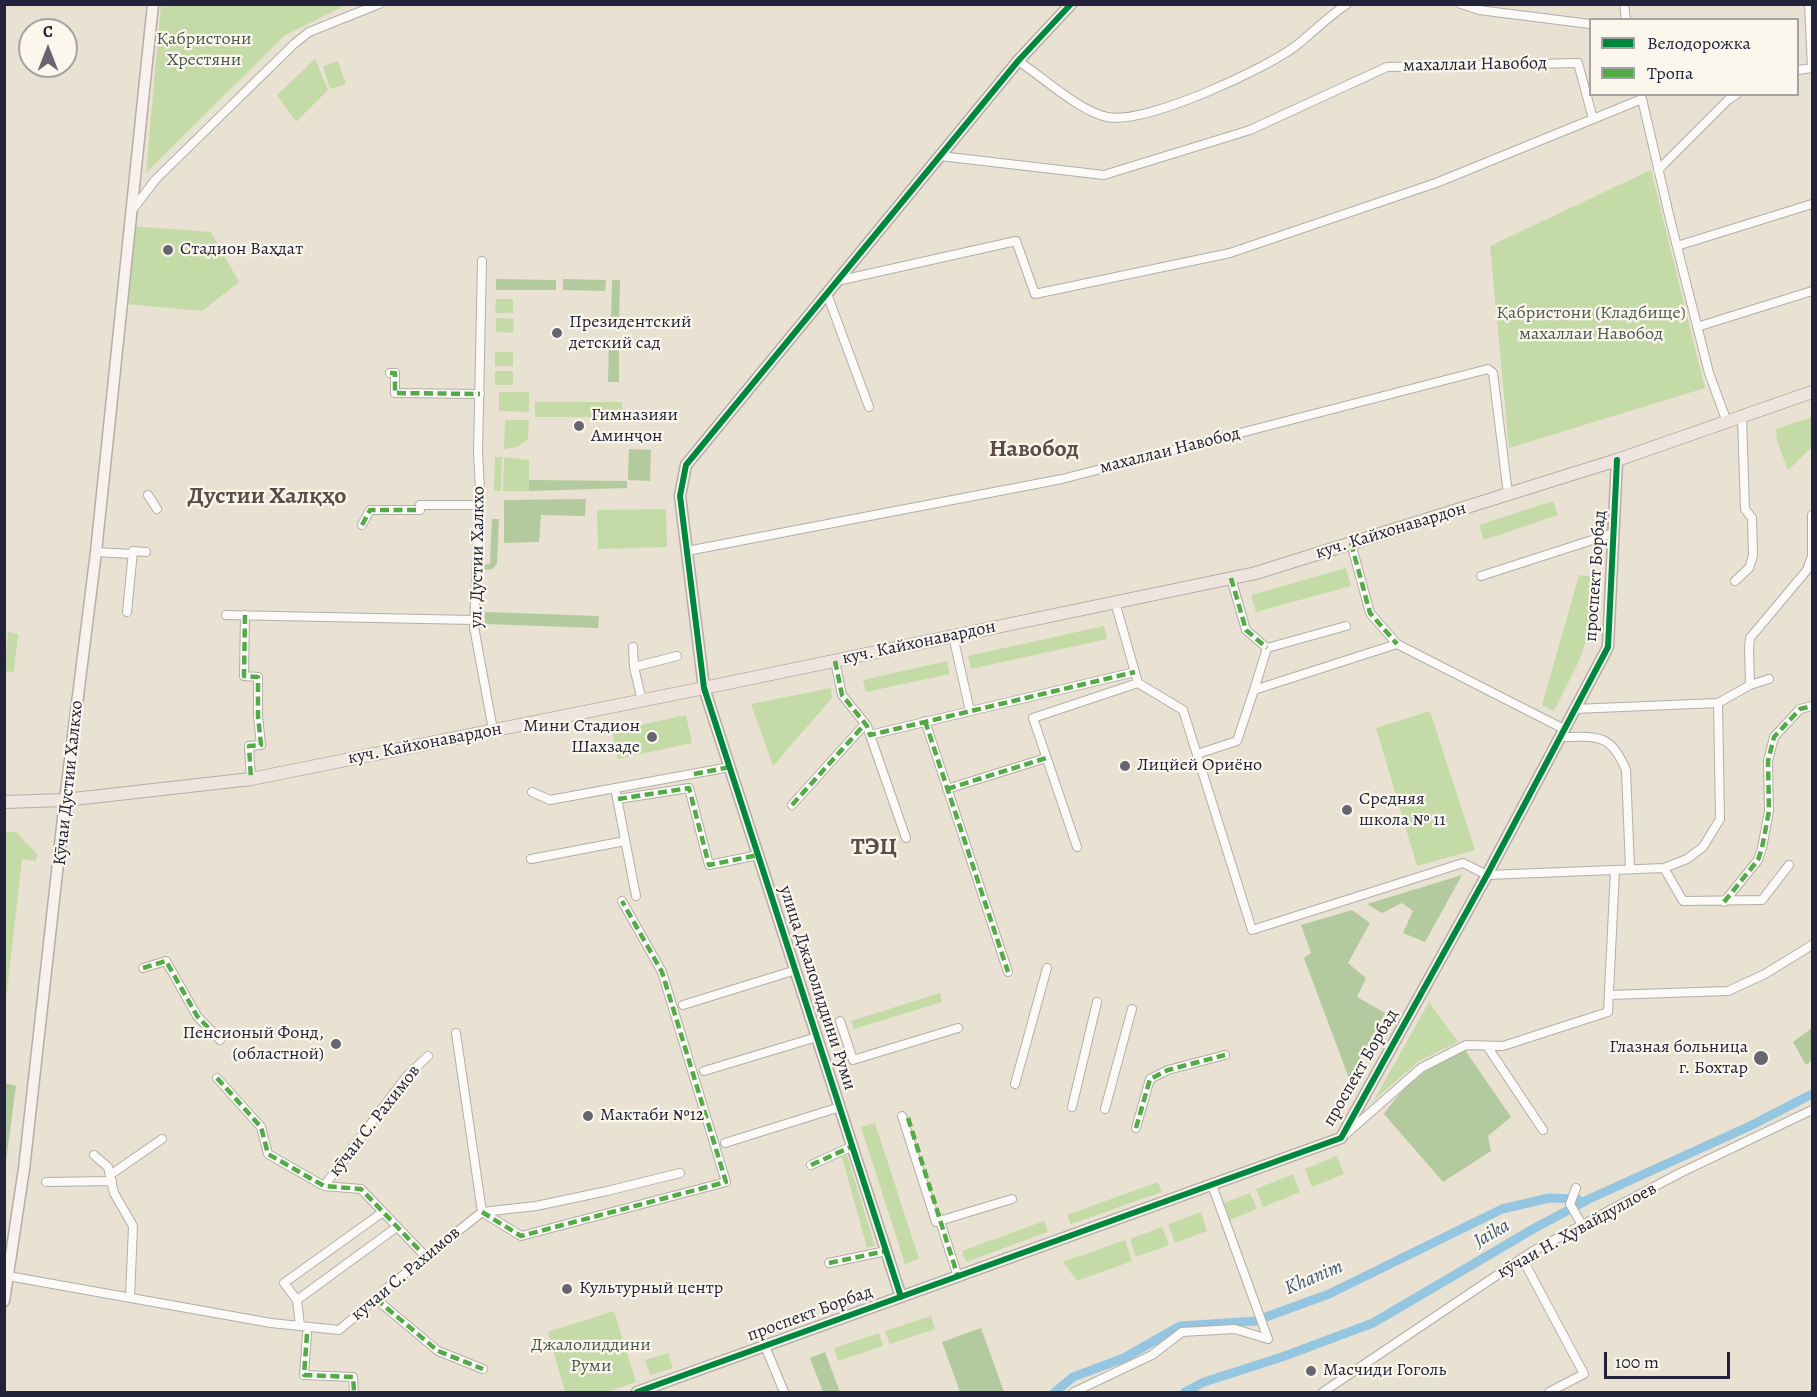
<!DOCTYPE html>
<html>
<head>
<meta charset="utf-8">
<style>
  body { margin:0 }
  #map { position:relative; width:1817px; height:1397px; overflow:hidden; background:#e9e1d2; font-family:Alegreya,serif }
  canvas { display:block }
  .frame { position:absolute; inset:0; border:6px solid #22223b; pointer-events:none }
  .legend { position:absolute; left:1589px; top:18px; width:210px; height:78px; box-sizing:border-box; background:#fbf7ec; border:2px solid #a4a2a5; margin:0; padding:8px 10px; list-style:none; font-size:18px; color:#22223b }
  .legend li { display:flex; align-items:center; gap:12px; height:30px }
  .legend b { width:30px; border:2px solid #a4a2a5 }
  .north { position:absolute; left:18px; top:18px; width:60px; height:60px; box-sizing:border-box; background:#fbf7ec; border:2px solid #a4a2a5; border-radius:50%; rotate:0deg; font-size:16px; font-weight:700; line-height:24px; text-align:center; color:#22223b }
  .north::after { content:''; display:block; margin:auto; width:21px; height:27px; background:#686570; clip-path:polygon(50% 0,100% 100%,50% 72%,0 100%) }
  .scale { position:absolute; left:1604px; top:1352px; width:126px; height:27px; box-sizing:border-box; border:3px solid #22223b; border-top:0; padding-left:8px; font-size:18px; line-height:21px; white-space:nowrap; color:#22223b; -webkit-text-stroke:4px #fbf7ec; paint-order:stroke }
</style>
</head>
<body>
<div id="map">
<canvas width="1817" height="1397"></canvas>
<div class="frame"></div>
<ul class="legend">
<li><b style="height:8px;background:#00873e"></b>Велодорожка</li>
<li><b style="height:8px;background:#53aa46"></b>Тропа</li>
</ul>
<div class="north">С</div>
<div class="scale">100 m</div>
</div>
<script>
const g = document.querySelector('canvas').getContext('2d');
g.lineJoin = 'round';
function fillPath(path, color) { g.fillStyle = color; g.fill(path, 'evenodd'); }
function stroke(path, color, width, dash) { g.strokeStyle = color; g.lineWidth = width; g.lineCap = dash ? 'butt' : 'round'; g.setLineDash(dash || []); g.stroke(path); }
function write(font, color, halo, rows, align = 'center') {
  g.font = font + ' Alegreya,serif'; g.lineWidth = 4.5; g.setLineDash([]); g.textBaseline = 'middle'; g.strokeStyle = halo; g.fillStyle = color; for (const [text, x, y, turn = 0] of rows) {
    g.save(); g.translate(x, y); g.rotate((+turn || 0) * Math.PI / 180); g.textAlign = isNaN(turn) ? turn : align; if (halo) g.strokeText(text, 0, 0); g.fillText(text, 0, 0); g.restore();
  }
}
const green = new Path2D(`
  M 161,5 L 161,4 L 346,5 L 284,36 L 146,173 Z
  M 315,59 L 328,90 L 296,122 L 277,95 Z
  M 338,61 L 346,84 L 330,89 L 323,66 Z
  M 1651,170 L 1705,388 L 1509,448 L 1490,246 Z
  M 131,226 L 211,232 L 239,282 L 202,311 L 125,304 Z
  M 496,299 L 513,299 L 513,313 L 495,313 Z
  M 496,318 L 514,319 L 513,333 L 496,332 Z
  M 495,352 L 513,352 L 513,366 L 495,366 Z
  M 495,371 L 513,371 L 513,385 L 495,385 Z
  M 499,392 L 529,392 L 529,412 L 499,411 Z
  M 535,402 L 622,402 L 622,417 L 535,417 Z
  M 1812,417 L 1812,447 L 1788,470 L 1777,441 L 1776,429 Z
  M 505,420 L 529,420 L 528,439 L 517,447 L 504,449 Z
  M 495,457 L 502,457 L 501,491 L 494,491 Z
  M 504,457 L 529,460 L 529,491 L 503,491 Z
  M 1553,501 L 1558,515 L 1484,540 L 1479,525 Z
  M 666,509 L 667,547 L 598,549 L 597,510 Z
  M 1346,568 L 1351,586 L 1256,612 L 1251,595 Z
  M 1579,575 L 1595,577 L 1592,623 L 1579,661 L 1554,711 L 1542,705 Z
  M 1104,626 L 1107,639 L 971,669 L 968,656 Z
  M 8,632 L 18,634 L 14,672 L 5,671 Z
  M 947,661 L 950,674 L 866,692 L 863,680 Z
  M 831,688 L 832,698 L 773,766 L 751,704 Z
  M 1430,711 L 1475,850 L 1417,866 L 1376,728 Z
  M 686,715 L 692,743 L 618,759 L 612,731 Z
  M 5,832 L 16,832 L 37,854 L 36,861 L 22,859 L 5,1009 Z
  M 940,993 L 942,1002 L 854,1029 L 851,1021 Z
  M 1429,1002 L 1458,1042 L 1419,1061 L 1374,1100 Z
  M 875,1123 L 919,1259 L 905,1264 L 861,1127 Z
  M 847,1155 L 875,1246 L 867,1248 L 842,1157 Z
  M 1337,1156 L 1344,1174 L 1312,1187 L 1305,1169 Z
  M 1293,1174 L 1300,1192 L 1263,1207 L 1256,1189 Z
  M 1158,1182 L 1162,1192 L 1071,1224 L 1067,1215 Z
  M 1250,1193 L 1257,1209 L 1230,1220 L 1224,1203 Z
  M 1201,1212 L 1207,1231 L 1175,1243 L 1168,1224 Z
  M 1044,1221 L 1048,1232 L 966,1262 L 962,1251 Z
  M 1162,1227 L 1169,1245 L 1136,1257 L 1130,1239 Z
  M 1125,1240 L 1132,1261 L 1077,1281 L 1063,1262 Z
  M 614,1311 L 636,1382 L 607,1392 L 565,1392 L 548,1332 Z
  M 931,1316 L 935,1329 L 890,1344 L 885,1331 Z
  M 879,1333 L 883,1346 L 838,1361 L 834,1348 Z
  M 668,1353 L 673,1368 L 650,1375 L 645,1360 Z`);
const forest = new Path2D(`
  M 496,279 L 556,280 L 556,290 L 496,290 Z
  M 563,279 L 606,280 L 605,291 L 563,290 Z
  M 612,280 L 620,280 L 619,326 L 611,326 Z
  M 609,340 L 619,340 L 619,382 L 608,382 Z
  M 629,449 L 651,450 L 650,481 L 628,480 Z
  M 529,480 L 627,481 L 627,488 L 529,491 Z
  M 586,499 L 585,516 L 541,515 L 539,542 L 504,543 L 504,500 Z
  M 492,519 L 499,519 L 497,563 L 493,569 L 483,570 L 483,565 L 490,564 Z
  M 485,612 L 599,616 L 598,628 L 485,624 Z
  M 1462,875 L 1425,942 L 1403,933 L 1413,911 L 1402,903 L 1382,913 L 1367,904 Z
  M 1352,910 L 1370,923 L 1348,963 L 1366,978 L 1357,997 L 1385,1013 L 1349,1078 L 1304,958 L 1311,953 L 1301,925 Z
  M 1812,1028 L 1812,1060 L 1806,1065 L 1793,1042 Z
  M 1465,1050 L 1511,1117 L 1488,1136 L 1491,1151 L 1443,1182 L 1384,1114 C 1407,1081 1428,1067 1465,1050 Z
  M 5,1083 L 16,1086 L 5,1168 L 4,1083 Z
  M 981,1328 L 1004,1392 L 960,1392 L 942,1342 Z
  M 825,1352 L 840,1392 L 823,1392 L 810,1358 Z`);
const canal = new Path2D(`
  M 1055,1392 L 1073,1377 L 1124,1358 L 1180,1326 L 1255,1321 L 1329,1294 L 1502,1209 L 1549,1198 L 1578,1199
  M 1185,1392 L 1204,1382 L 1282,1357 L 1373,1323 L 1533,1229 L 1589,1199 L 1750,1126 L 1812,1094`);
const street = new Path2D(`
  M 1461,4 L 1479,10 L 1590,24
  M 1624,4 L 1626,20
  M 1809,4 L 1812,68
  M 1018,61 C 1043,77 1079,111 1107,117 C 1145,125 1266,69 1297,45 C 1314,31 1329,16 1347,4
  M 1798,70 L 1812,68
  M 940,156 L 1104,175 L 1250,130 L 1387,67 L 1578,63 L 1593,119
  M 1658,170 L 1729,99 L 1737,94
  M 133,209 L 156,179 L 294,44 L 309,32 L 379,4
  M 1677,246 L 1812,204
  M 482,261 L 478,452 L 480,490 L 474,627 L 493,730
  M 837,281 L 1016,241 L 1035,294 L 1230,253 L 1436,183 L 1642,99 L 1670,219 L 1709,373 L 1727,422
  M 827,294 L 869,407
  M 1697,327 L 1812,291
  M 390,373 L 395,373 L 395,393 L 480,394
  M 148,495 L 157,509
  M 420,505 L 479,505
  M 362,525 L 370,510 L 420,510
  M 1351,543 L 1370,613 L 1397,644
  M 687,551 L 1062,479 L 1488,369 L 1493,373 L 1508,494
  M 96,552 L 132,554
  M 1481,576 L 1614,533
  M 1231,578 L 1246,630 L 1267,648
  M 1735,581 L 1749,568 L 1753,556 L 1752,518 L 1745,509 L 1742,417
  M 1115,602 L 1138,683 L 1183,710 L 1252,930 L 1463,863 L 1487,875 L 1664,868 L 1687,859 L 1703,847 L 1720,819 L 1718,703
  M 127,612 L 133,551 L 146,552
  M 226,615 L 474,620
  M 245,615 L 244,676 L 258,677 L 258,716 L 261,745 L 249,746 L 251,779
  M 953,636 L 970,711
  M 633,647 L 634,667 L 642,701
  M 835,661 L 842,695 L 867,726 L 870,735 L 1135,672
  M 634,667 L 677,656
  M 1750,685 L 1749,648 L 1750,638 L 1807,570 L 1812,556 L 1812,515
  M 1254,690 L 1267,648 L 1346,626
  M 1574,709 L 1718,703 L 1750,685 L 1769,679
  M 925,721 L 1008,972
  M 870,735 L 906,838
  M 1560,737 C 1597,737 1610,732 1626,770 L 1630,868
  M 1197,754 L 1237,741 L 1254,690 L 1397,644 L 1564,729
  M 615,788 L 636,896
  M 947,789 L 1046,758
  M 532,792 L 550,800 L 730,767
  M 618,799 L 689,788 L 709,865 L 758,855
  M 792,805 L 865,724
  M 1077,847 L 1033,718 L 1138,683
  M 531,859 L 625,841
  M 1664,868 L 1683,901 L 1762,900 L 1789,865
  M 1724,902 L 1758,860 L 1762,848 L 1769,811 L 1768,761 L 1774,737 L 1800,709 L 1812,706
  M 143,968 L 166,961 L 197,1016 L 220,1040
  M 1609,995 L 1728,991 L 1765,974 L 1812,945
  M 683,1005 L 796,970
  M 840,1021 L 853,1060 L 958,1028
  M 1487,1046 L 1543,1130
  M 704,1071 L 817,1037
  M 217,1078 L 261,1127 L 268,1154 L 324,1186 L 361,1189 L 426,1257
  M 1015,1084 L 1047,968
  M 1072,1107 L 1097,1002
  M 1105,1109 L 1132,1009
  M 902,1116 L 936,1222 L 1012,1199
  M 1136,1128 L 1150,1079 L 1168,1070 L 1225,1055
  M 1347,1133 L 1421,1068 L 1466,1045 L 1503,1046 L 1608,1012 L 1615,870
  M 725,1143 L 840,1107
  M 94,1155 L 108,1167 L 114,1193 L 133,1226 L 130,1298
  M 811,1165 L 853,1146
  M 110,1175 L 162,1139
  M 46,1182 L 112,1181
  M 324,1186 L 406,1077 L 428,1056
  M 1576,1188 L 1570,1204 L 1582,1225
  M 482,1212 L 521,1236 L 726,1182 L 662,972 L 622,901
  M 482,1212 L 536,1206 L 607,1191 L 680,1173
  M 939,1218 L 958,1277
  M 1522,1258 L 1584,1374 L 1549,1392
  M 829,1263 L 886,1251
  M 8,1276 L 271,1323 L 339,1330 L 376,1299 L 387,1288 L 482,1212 L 456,1033
  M 376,1299 L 438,1351 L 483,1369
  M 297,1300 L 284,1283 L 383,1212
  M 300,1326 L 297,1300 L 397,1227
  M 307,1334 L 304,1375 L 353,1377 L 354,1392
  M 765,1346 L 784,1392
  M 1074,1392 L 1152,1355 L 1182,1332 L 1235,1329 L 1268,1339 L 1212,1185
  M 1323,1392 L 1533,1251 L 1680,1173 L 1812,1110`);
const secondary = new Path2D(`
  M 901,1297 L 704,688 L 680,496 L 686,465 L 1018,61 L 1071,4
  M 4,1301 L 24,1169 L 65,800 L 96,552 L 153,4
  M 637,1392 L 1341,1138 L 1487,875 L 1608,647 L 1617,460`);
const primary = new Path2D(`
  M 4,802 L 65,800 L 251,779 L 704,688 L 1256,573 L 1617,460 L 1812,392`);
const quiet = new Path2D(`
  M 390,373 L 395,373 L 395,393 L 480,394
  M 362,525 L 370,510 L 420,510
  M 1351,543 L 1370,613 L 1397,644
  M 1231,578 L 1246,630 L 1267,648
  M 245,615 L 244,676 L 258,677 L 258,716 L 261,745 L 249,746 L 251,779
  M 835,661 L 842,695 L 867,726 L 870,735 L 1135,672
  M 925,721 L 1008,972
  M 694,774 L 730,767
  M 947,789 L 1046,758
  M 618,799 L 689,788 L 709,865 L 758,855
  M 792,805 L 865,724
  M 1724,902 L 1758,860 L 1762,848 L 1769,811 L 1768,761 L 1774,737 L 1800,709 L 1812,706
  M 143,968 L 166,961 L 197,1016 L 220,1040
  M 217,1078 L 261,1127 L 268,1154 L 324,1186 L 361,1189 L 426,1257
  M 908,1118 L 958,1277
  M 1136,1128 L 1150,1079 L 1168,1070 L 1225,1055
  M 811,1165 L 853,1146
  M 482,1212 L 521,1236 L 726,1182 L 662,972 L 622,901
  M 829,1263 L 886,1251
  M 376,1299 L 438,1351 L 483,1369
  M 307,1334 L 304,1375 L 353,1377 L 354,1392`);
const cycleway = new Path2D(`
  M 901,1297 L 704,688 L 680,496 L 686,465 L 1018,61 L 1071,4
  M 637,1392 L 1341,1138 L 1487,875 L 1608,647 L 1617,460`);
const markers = [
  [168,250,6,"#686570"],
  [557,333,6,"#686570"],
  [579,426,6,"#686570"],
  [652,737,6,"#686570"],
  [1125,766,6,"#686570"],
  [1347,810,6,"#686570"],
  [336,1044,6,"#686570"],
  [1761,1058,8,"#686570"],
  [588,1116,6,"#686570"],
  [567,1289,6,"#686570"],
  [1311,1371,6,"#686570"]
];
const parkNames = [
  ["Қабристони",204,40],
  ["Хрестяни",204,61],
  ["Қабристони (Кладбище)",1591,314],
  ["махаллаи Навобод",1591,335],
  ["Джалолиддини",591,1346],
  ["Руми",591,1367]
];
const streetNames = [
  ["махаллаи Навобод",1475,65,-1],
  ["махаллаи Навобод",1170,451,-14],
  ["куч. Кайхонавардон",1391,531,-17],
  ["ул. Дустии Халкхо",478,557,-89],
  ["проспект Борбад",1596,576,-86],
  ["куч. Кайхонавардон",919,643,-12],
  ["куч. Кайхонавардон",425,744,-11],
  ["Кӯчаи Дустии Халкхо",69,783,-84],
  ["улица Джалолиддини Руми",817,988,72],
  ["проспект Борбад",1361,1068,-60],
  ["кӯчаи С. Рахимов",375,1121,-52],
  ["кӯчаи Н. Ҳувайдуллоев",1577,1231,-29],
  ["кучаи С. Рахимов",406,1274,-40],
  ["проспект Борбад",810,1314,-20]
];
const poiNames = [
  ["Стадион Ваҳдат",180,250],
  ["Президентский",569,323],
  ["детский сад",569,344],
  ["Гимназияи",591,416],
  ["Аминҷон",591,437],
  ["Мини Стадион",640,727,"right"],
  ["Шахзаде",640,748,"right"],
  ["Лицйей Ориёно",1137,766],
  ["Средняя",1359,800],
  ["школа № 11",1359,821],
  ["Пенсионый Фонд,",324,1034,"right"],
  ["(областной)",324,1055,"right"],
  ["Глазная больница",1748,1048,"right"],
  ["г. Бохтар",1748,1069,"right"],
  ["Мактаби №12",600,1116],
  ["Культурный центр",579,1289],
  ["Масчиди Гоголь",1323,1371]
];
const waterNames = [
  ["Jaika",1492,1234,-30],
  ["Khanim",1314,1278,-23]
];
const districtNames = [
  ["Навобод",1034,450],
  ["Дустии Халқҳо",267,497],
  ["ТЭЦ",874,848]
];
fillPath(green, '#c5dba7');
fillPath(forest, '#b2ca9d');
stroke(canal, '#94c6e1', 9);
stroke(street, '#b3aea8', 10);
stroke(secondary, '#b3aea8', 13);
stroke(primary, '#b3aea8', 14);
stroke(street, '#fcfaf8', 8);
stroke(secondary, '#f7f2ee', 10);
stroke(primary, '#efe5de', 12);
stroke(quiet, '#53aa46', 4.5, [9, 4.5]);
stroke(cycleway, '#00873e', 6);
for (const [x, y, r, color] of markers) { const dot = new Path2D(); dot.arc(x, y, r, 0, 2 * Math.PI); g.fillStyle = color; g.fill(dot); stroke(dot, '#fbf7ec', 2); }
write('18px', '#4a5851', '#fbf7ec', parkNames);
write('18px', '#22223b', '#fbf7ec', streetNames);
write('18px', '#22223b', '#fbf7ec', poiNames, 'left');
write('italic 20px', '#3d5878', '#fbf7ec', waterNames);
write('bold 24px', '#5c4c48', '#fbf7ec', districtNames);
</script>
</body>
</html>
